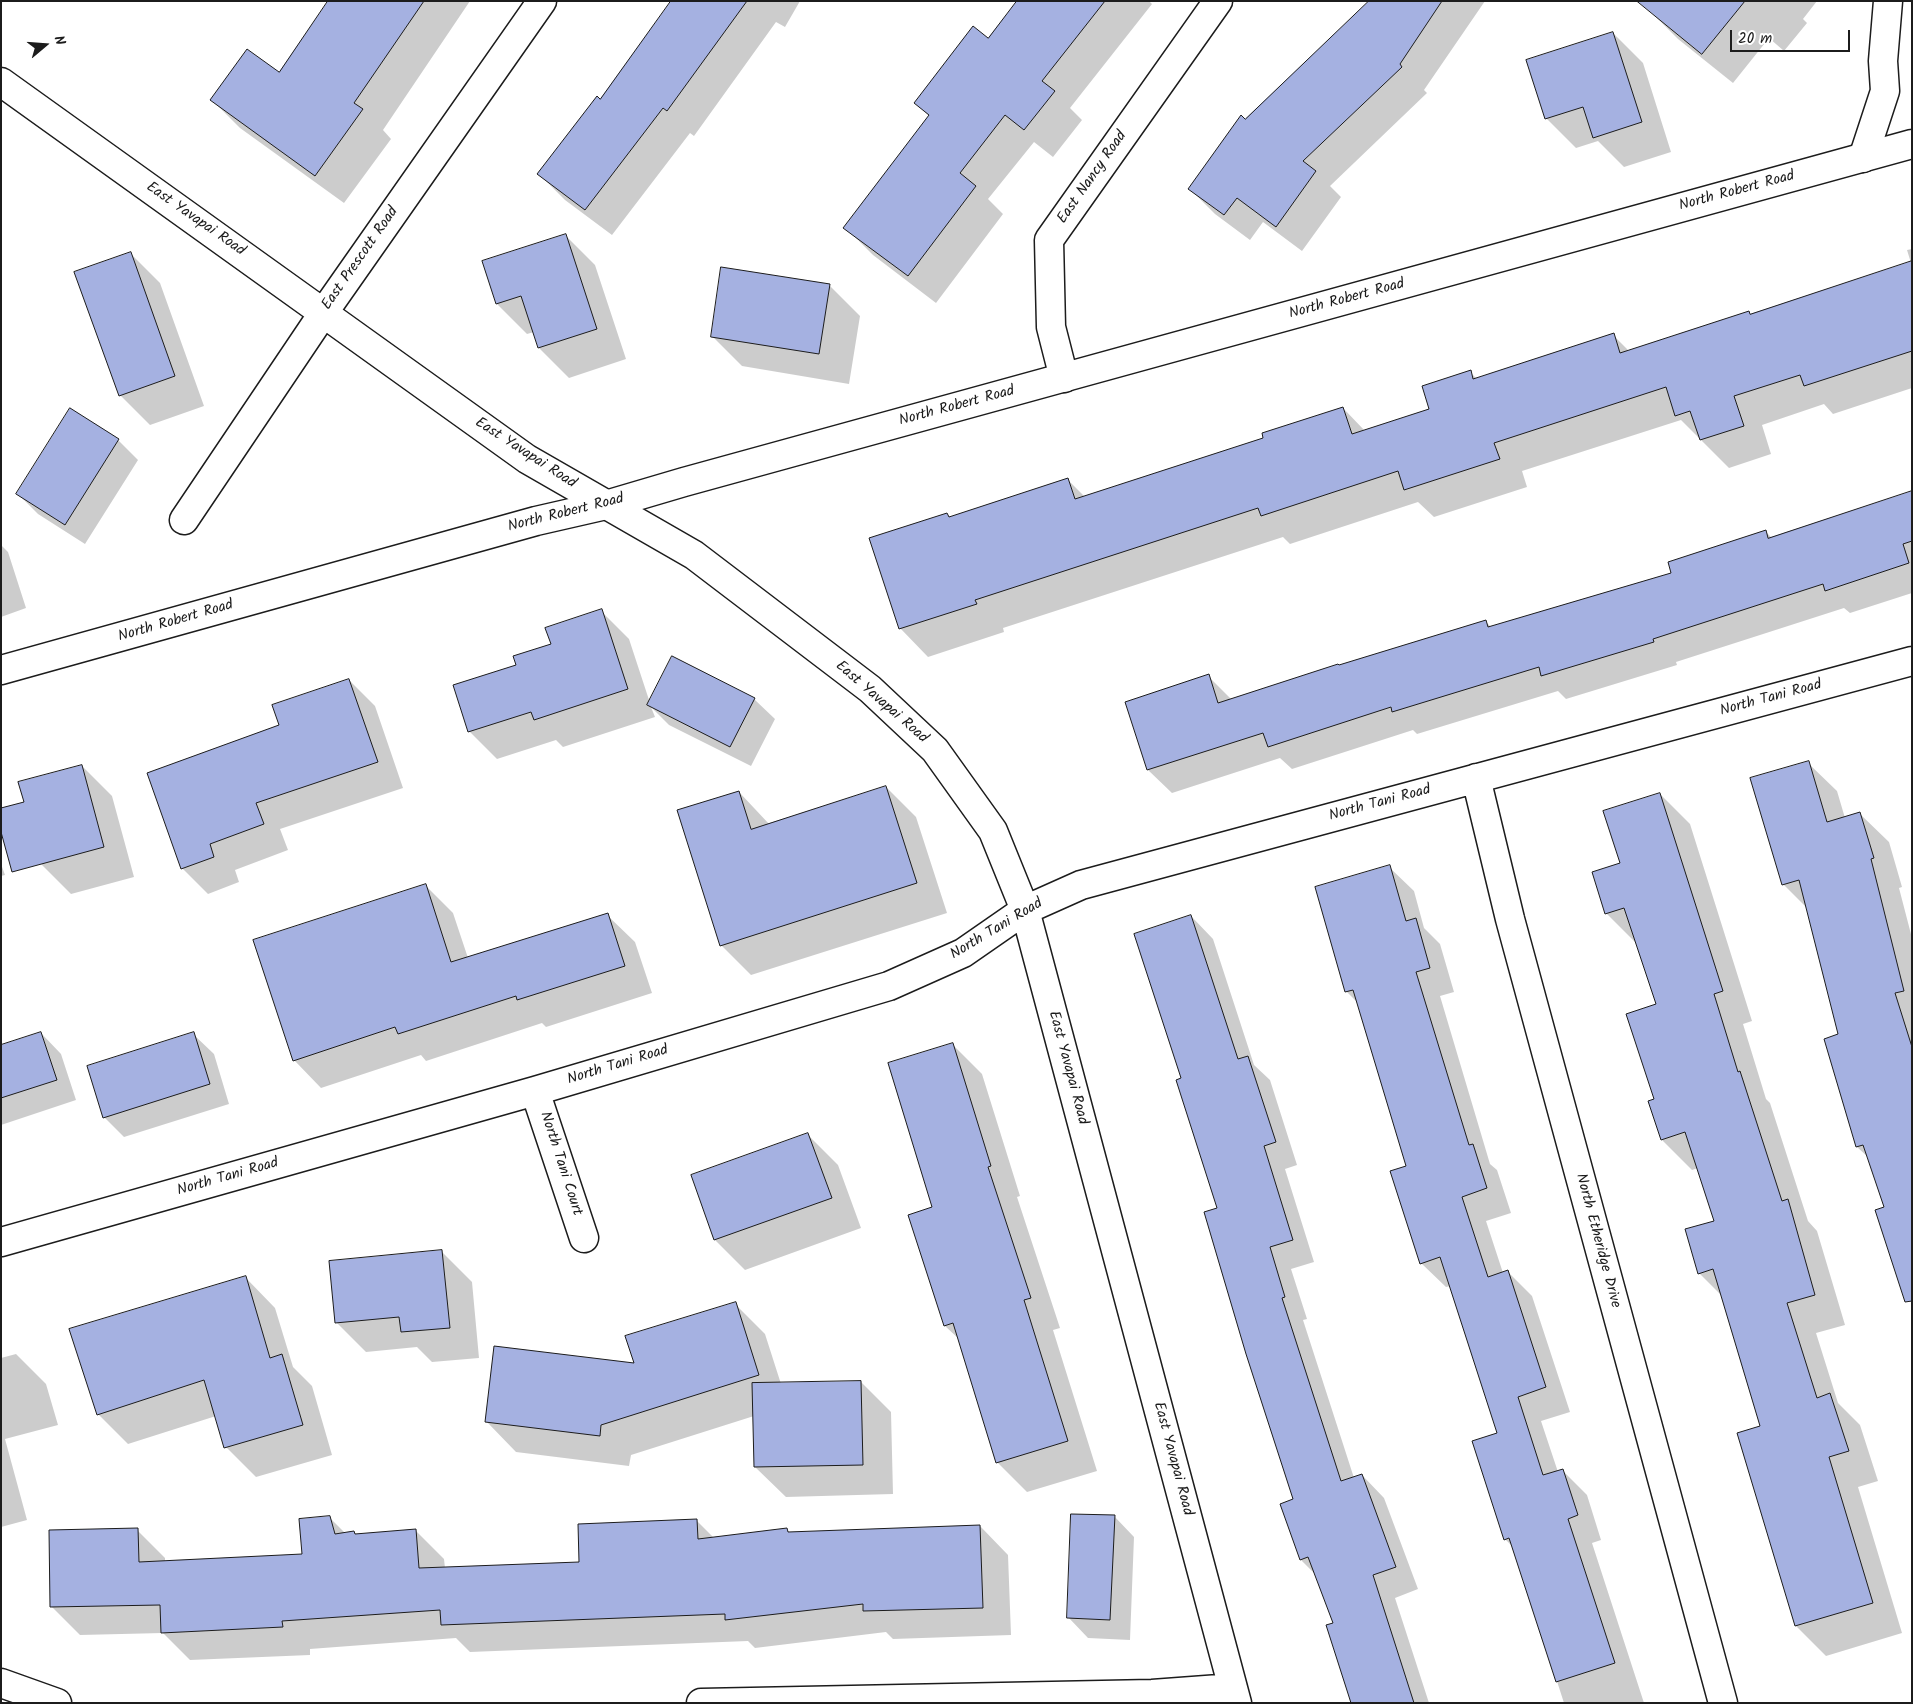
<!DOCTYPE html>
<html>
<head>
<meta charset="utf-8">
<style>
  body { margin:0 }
  #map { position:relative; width:1913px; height:1704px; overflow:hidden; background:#fff; font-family:Kalam,sans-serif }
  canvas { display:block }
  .frame { position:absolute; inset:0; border:2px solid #1c1c1c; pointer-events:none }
  .north { position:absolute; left:20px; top:20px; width:50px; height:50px; -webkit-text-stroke:4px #fff; paint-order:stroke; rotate:72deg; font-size:14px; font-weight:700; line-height:20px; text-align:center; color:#1c1c1c }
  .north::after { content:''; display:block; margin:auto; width:18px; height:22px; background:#1c1c1c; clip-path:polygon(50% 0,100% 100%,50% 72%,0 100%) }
  .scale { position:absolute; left:1730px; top:30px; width:120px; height:22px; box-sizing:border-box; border:2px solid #1c1c1c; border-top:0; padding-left:6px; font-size:15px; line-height:18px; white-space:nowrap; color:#1c1c1c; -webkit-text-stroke:4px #fff; paint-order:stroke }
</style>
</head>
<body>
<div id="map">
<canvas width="1913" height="1704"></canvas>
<div class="frame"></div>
<div class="north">N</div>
<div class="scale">20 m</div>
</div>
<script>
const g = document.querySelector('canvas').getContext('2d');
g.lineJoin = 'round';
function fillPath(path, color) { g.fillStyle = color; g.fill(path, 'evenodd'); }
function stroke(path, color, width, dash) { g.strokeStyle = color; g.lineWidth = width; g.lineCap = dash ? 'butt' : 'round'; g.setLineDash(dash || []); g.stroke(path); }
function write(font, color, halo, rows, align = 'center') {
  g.font = font + ' Kalam,sans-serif'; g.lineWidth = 4; g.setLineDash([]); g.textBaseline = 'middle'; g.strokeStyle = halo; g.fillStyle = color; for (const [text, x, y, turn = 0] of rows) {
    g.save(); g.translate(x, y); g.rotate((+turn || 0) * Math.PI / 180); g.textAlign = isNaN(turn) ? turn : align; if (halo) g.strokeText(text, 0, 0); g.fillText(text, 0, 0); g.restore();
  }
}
const shadow = new Path2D(`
  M 329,1 L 470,1 L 383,130 L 391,139 L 344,203 L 240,128 L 212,100 L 279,73 Z
  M 673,1 L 800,1 L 785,27 L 776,22 L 694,136 L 690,133 L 612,235 L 565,200 L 539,174 L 601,100 Z
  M 1019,1 L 1149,1 L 1152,4 L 1070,108 L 1082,120 L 1053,157 L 1034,142 L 988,199 L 1003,214 L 936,303 L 873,255 L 845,227 L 929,116 L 915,103 L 988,40 Z
  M 1371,1 L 1485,1 L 1424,90 L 1427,93 L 1330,186 L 1341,197 L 1302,251 L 1263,222 L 1250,240 L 1215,214 L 1190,189 L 1245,120 Z
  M 1654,1 L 1817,1 L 1803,19 L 1807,23 L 1784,51 L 1769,38 L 1733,83 L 1678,39 L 1648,9 Z
  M 1613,33 L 1643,63 L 1671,152 L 1624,167 L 1598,141 L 1576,148 L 1546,118 Z
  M 565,235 L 595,265 L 626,359 L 569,378 L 539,348 L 534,332 L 527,334 L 497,304 L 484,262 Z
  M 1912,249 L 1912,388 L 1833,414 L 1824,404 L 1762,425 L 1771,454 L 1729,468 L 1681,420 L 1522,471 L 1527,487 L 1434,517 L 1418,502 L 1290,544 L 1283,537 L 1003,628 L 1004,632 L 928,657 L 900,628 L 947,514 L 950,517 L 1067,479 L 1085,497 L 1265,438 L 1343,408 L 1365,431 L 1431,409 L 1470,372 L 1477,379 L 1613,335 L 1629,351 L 1748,312 L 1751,315 L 1911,263 L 1907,250 Z
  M 130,253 L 160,283 L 204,406 L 150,425 L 120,395 Z
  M 830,286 L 860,316 L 849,384 L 742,366 L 712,336 Z
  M 118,440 L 138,460 L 85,544 L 38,514 L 18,494 Z
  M 1912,493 L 1912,593 L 1850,613 L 1844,608 L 1676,662 L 1677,665 L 1566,699 L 1558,691 L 1417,734 L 1413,730 L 1292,769 L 1280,758 L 1172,793 L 1148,770 L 1127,702 L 1208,676 L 1232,700 L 1486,622 L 1492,628 L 1673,573 L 1766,532 L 1772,538 Z
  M 1,545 L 8,552 L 26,608 L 1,617 Z
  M 601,611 L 629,639 L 650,703 L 754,699 L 775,719 L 751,766 L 669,725 L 651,707 L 655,717 L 563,747 L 556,740 L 497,759 L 469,731 L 517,666 L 552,645 Z
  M 349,680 L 375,706 L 403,788 L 280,829 L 288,850 L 235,870 L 239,882 L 208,894 L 182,868 Z
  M 1808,763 L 1837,791 L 1845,818 L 1860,814 L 1889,842 L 1902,887 L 1899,888 L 1912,938 L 1912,1294 L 1869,1158 L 1857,1147 L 1825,1039 L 1839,1035 L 1807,908 L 1783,884 Z
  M 82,766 L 112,796 L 134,877 L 71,894 L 41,864 Z
  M 886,787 L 916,817 L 947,913 L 751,975 L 721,945 L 739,792 L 770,825 Z
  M 1660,794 L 1690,824 L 1752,1021 L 1743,1024 L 1766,1099 L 1770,1103 L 1808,1221 L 1817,1231 L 1845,1325 L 1816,1333 L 1838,1403 L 1860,1425 L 1878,1481 L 1858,1487 L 1902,1633 L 1826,1656 L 1796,1626 L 1762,1427 L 1723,1297 L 1699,1273 L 1716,1221 L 1698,1168 L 1692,1170 L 1662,1140 L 1655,1100 L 1657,1005 L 1637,944 L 1607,914 L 1621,863 Z
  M 1,864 L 5,875 L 1,876 Z
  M 1389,867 L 1414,891 L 1424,928 L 1440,944 L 1454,992 L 1440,996 L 1490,1164 L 1497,1170 L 1511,1213 L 1486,1221 L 1503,1273 L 1508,1272 L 1532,1296 L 1570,1412 L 1541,1421 L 1558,1472 L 1562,1470 L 1587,1495 L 1601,1540 L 1592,1543 L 1644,1703 L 1564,1703 L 1514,1548 L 1505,1539 L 1499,1434 L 1451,1286 L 1446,1287 L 1421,1263 L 1407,1166 L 1358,1003 L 1346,991 Z
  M 425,885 L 453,913 L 468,958 L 607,915 L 635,942 L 652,993 L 546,1027 L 542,1023 L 426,1061 L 421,1055 L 321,1088 L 294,1060 Z
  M 1191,916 L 1213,939 L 1254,1065 L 1270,1080 L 1297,1165 L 1285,1169 L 1314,1262 L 1291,1269 L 1307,1319 L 1303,1320 L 1354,1478 L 1362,1475 L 1384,1498 L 1418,1589 L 1395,1598 L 1429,1703 L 1353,1703 L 1335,1623 L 1316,1575 L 1301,1560 L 1281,1505 L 1295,1500 L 1219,1208 L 1182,1079 Z
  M 41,1033 L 61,1054 L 76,1100 L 1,1125 L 1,1046 Z
  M 193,1034 L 214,1054 L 229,1104 L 124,1137 L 104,1117 Z
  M 952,1044 L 982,1074 L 1020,1196 L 1017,1197 L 1060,1328 L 1053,1330 L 1097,1471 L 1027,1492 L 997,1462 L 960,1340 L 945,1326 L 934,1208 Z
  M 808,1135 L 838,1165 L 861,1228 L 745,1270 L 715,1240 L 692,1176 Z
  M 442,1252 L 472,1282 L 479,1358 L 432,1362 L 417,1347 L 366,1352 L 336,1322 Z
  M 245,1277 L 275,1308 L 293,1367 L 312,1386 L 332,1455 L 256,1477 L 226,1447 L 216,1416 L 128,1444 L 98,1414 Z
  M 735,1304 L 765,1334 L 781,1384 L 861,1382 L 891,1412 L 893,1494 L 786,1497 L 755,1467 L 754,1416 L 631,1455 L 629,1466 L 516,1452 L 486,1421 L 636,1365 Z
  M 16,1354 L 46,1384 L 58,1425 L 5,1439 L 27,1520 L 1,1527 L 1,1358 Z
  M 1114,1516 L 1134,1537 L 1130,1640 L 1088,1638 L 1068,1617 Z
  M 330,1518 L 346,1534 L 354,1532 L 357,1535 L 416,1531 L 444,1559 L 445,1568 L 580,1563 L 696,1520 L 715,1539 L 787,1530 L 790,1533 L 980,1526 L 1008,1555 L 1011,1635 L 893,1639 L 886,1632 L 755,1648 L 748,1641 L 470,1652 L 456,1638 L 310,1649 L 310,1655 L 190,1660 L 163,1633 L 80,1635 L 52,1607 L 137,1530 L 165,1558 L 165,1562 L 303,1555 Z`);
const building = new Path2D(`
  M 328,1 L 424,1 L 354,103 L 363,109 L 315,176 L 210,100 L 247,49 L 279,72 Z
  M 671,1 L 747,1 L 667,111 L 663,108 L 585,210 L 537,174 L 597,96 L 600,99 Z
  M 1017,1 L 1105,1 L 1042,81 L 1055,91 L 1024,130 L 1005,115 L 960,173 L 976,186 L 908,276 L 843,228 L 929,115 L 914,103 L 973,26 L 988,38 Z
  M 1369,1 L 1442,1 L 1400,64 L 1402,67 L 1303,161 L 1316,171 L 1276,227 L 1237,198 L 1224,215 L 1188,189 L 1241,115 L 1245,119 Z
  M 1637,1 L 1745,1 L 1702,54 Z
  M 1613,32 L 1642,122 L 1593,138 L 1583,107 L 1545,119 L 1526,60 Z
  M 566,234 L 597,329 L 538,348 L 521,296 L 496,304 L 482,261 Z
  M 131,252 L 175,376 L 119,396 L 74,272 Z
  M 1912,261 L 1912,351 L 1804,386 L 1800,375 L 1734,396 L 1744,426 L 1700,440 L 1690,411 L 1675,416 L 1666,387 L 1494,443 L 1500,459 L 1404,490 L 1398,471 L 1261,516 L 1258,508 L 975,600 L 977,604 L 899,629 L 869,538 L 947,513 L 949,517 L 1068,478 L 1075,499 L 1263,438 L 1262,433 L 1343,407 L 1352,434 L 1429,409 L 1422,386 L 1471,370 L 1473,379 L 1614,333 L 1620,353 L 1749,311 L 1750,314 Z
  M 721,267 L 830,284 L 819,354 L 711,337 Z
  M 70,408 L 119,439 L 65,525 L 16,494 Z
  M 1912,491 L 1912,541 L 1903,544 L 1909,563 L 1825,591 L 1823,584 L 1653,639 L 1654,642 L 1541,676 L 1539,667 L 1392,712 L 1391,707 L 1268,747 L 1263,733 L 1147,770 L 1125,702 L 1209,674 L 1218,703 L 1338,664 L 1339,665 L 1486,620 L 1488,627 L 1671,573 L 1668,562 L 1766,530 L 1768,538 Z
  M 602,609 L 628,689 L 534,720 L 531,712 L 468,732 L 453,685 L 516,665 L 513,656 L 551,644 L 545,628 Z
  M 672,656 L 755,698 L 730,747 L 647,705 Z
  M 349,679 L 378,762 L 256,803 L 264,824 L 210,844 L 214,857 L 181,869 L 147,773 L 279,725 L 272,705 Z
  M 1809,761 L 1827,822 L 1860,812 L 1874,858 L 1871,859 L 1904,991 L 1895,993 L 1912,1047 L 1912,1301 L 1905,1302 L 1875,1210 L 1884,1207 L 1863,1145 L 1856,1147 L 1824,1039 L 1838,1034 L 1799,880 L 1782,885 L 1750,778 Z
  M 82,765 L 104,847 L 12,872 L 1,832 L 1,808 L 24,802 L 18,782 Z
  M 886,786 L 917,883 L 720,946 L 677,810 L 739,791 L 751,829 Z
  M 1660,793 L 1723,991 L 1714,994 L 1738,1072 L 1740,1071 L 1782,1201 L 1788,1199 L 1815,1295 L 1787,1303 L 1817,1398 L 1830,1393 L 1849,1451 L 1829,1457 L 1873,1603 L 1795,1626 L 1737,1433 L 1760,1426 L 1713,1269 L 1698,1274 L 1685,1229 L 1714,1221 L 1685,1132 L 1661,1140 L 1648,1101 L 1654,1099 L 1626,1014 L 1656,1004 L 1624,908 L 1605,914 L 1592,872 L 1620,863 L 1603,811 Z
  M 1390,865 L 1406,921 L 1416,918 L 1430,968 L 1416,972 L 1469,1145 L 1473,1144 L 1487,1188 L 1462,1197 L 1488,1277 L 1508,1270 L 1546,1387 L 1518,1397 L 1543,1475 L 1563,1469 L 1578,1515 L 1568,1519 L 1615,1663 L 1556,1682 L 1509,1538 L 1504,1540 L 1472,1441 L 1497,1433 L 1440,1257 L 1420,1264 L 1390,1171 L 1406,1166 L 1353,990 L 1345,992 L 1315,887 Z
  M 426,884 L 451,962 L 608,913 L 625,966 L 517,1000 L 516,996 L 398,1034 L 395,1027 L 293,1061 L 253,940 Z
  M 1191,915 L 1238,1059 L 1248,1056 L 1276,1142 L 1264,1146 L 1293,1240 L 1270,1247 L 1285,1297 L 1282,1298 L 1341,1481 L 1362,1474 L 1396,1567 L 1373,1575 L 1414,1703 L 1351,1703 L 1326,1625 L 1333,1623 L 1308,1557 L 1300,1560 L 1280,1504 L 1293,1499 L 1246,1354 L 1204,1212 L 1217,1208 L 1176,1080 L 1181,1078 L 1134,934 Z
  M 41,1032 L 57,1080 L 1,1098 L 1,1045 Z
  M 194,1032 L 210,1084 L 103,1118 L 87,1066 Z
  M 953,1043 L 991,1166 L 988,1167 L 1031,1298 L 1024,1300 L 1068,1441 L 996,1463 L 953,1323 L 944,1326 L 908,1215 L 932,1207 L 888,1063 Z
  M 808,1133 L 832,1198 L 714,1240 L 691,1175 Z
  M 442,1250 L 450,1328 L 401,1332 L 399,1317 L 335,1323 L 329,1261 Z
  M 246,1276 L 270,1358 L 282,1354 L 303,1425 L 224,1448 L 204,1380 L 97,1415 L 69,1329 Z
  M 736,1302 L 759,1375 L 601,1425 L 600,1436 L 485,1422 L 494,1346 L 634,1363 L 625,1336 Z
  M 861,1381 L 863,1465 L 754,1467 L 752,1383 Z
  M 1071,1514 L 1115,1515 L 1110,1620 L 1067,1618 Z
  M 330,1516 L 335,1534 L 354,1531 L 355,1534 L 416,1529 L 419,1568 L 579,1562 L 578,1524 L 697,1519 L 698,1539 L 787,1528 L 788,1532 L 980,1525 L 983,1608 L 863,1611 L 863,1604 L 725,1620 L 725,1614 L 441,1625 L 440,1610 L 282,1621 L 283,1627 L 161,1633 L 160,1605 L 50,1607 L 49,1530 L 138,1528 L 139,1562 L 302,1554 L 299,1519 Z`);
const minor = new Path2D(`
  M 1,82 L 527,459 L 694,555 L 870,689 L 935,750 L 993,831 L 1025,910 L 1237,1703
  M 1863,158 L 1885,91 L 1883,61 L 1888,1
  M 1064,378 L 1051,327 L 1049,240 L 1218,1
  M 184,520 L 324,312 L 542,1
  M 1476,778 L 1510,919 L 1723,1703
  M 535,1091 L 584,1238
  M 1,1242 L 535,1091 L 889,986 L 963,953 L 1025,910 L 1081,885 L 1912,661
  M 1,1683 L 57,1703
  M 701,1703 L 1152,1694 L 1233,1688`);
const secondary = new Path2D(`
  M 1,670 L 536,521 L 606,505 L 684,482 L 1912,144`);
const streetNames = [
  ["East Nancy Road",1093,178,-55],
  ["North Robert Road",1737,192,-15],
  ["East Yavapai Road",195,220,35],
  ["East Prescott Road",361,259,-55],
  ["North Robert Road",1347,300,-15],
  ["North Robert Road",957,407,-15],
  ["East Yavapai Road",525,454,33],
  ["North Robert Road",566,514,-14],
  ["North Robert Road",176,622,-16],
  ["North Tani Road",1771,699,-15],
  ["East Yavapai Road",881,703,41],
  ["North Tani Road",1380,804,-15],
  ["North Tani Road",997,930,-31],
  ["North Tani Road",618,1066,-17],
  ["East Yavapai Road",1067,1068,75],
  ["North Tani Court",560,1164,72],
  ["North Tani Road",228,1178,-16],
  ["North Etheridge Drive",1597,1241,75],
  ["East Yavapai Road",1172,1459,75]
];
fillPath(shadow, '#0003');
fillPath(building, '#a5b1e1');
stroke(building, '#1c1c1c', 1);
stroke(minor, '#1c1c1c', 31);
stroke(secondary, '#1c1c1c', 31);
stroke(minor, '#fff', 28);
stroke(secondary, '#fff', 28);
write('15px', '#1c1c1c', '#fff', streetNames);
</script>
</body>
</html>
